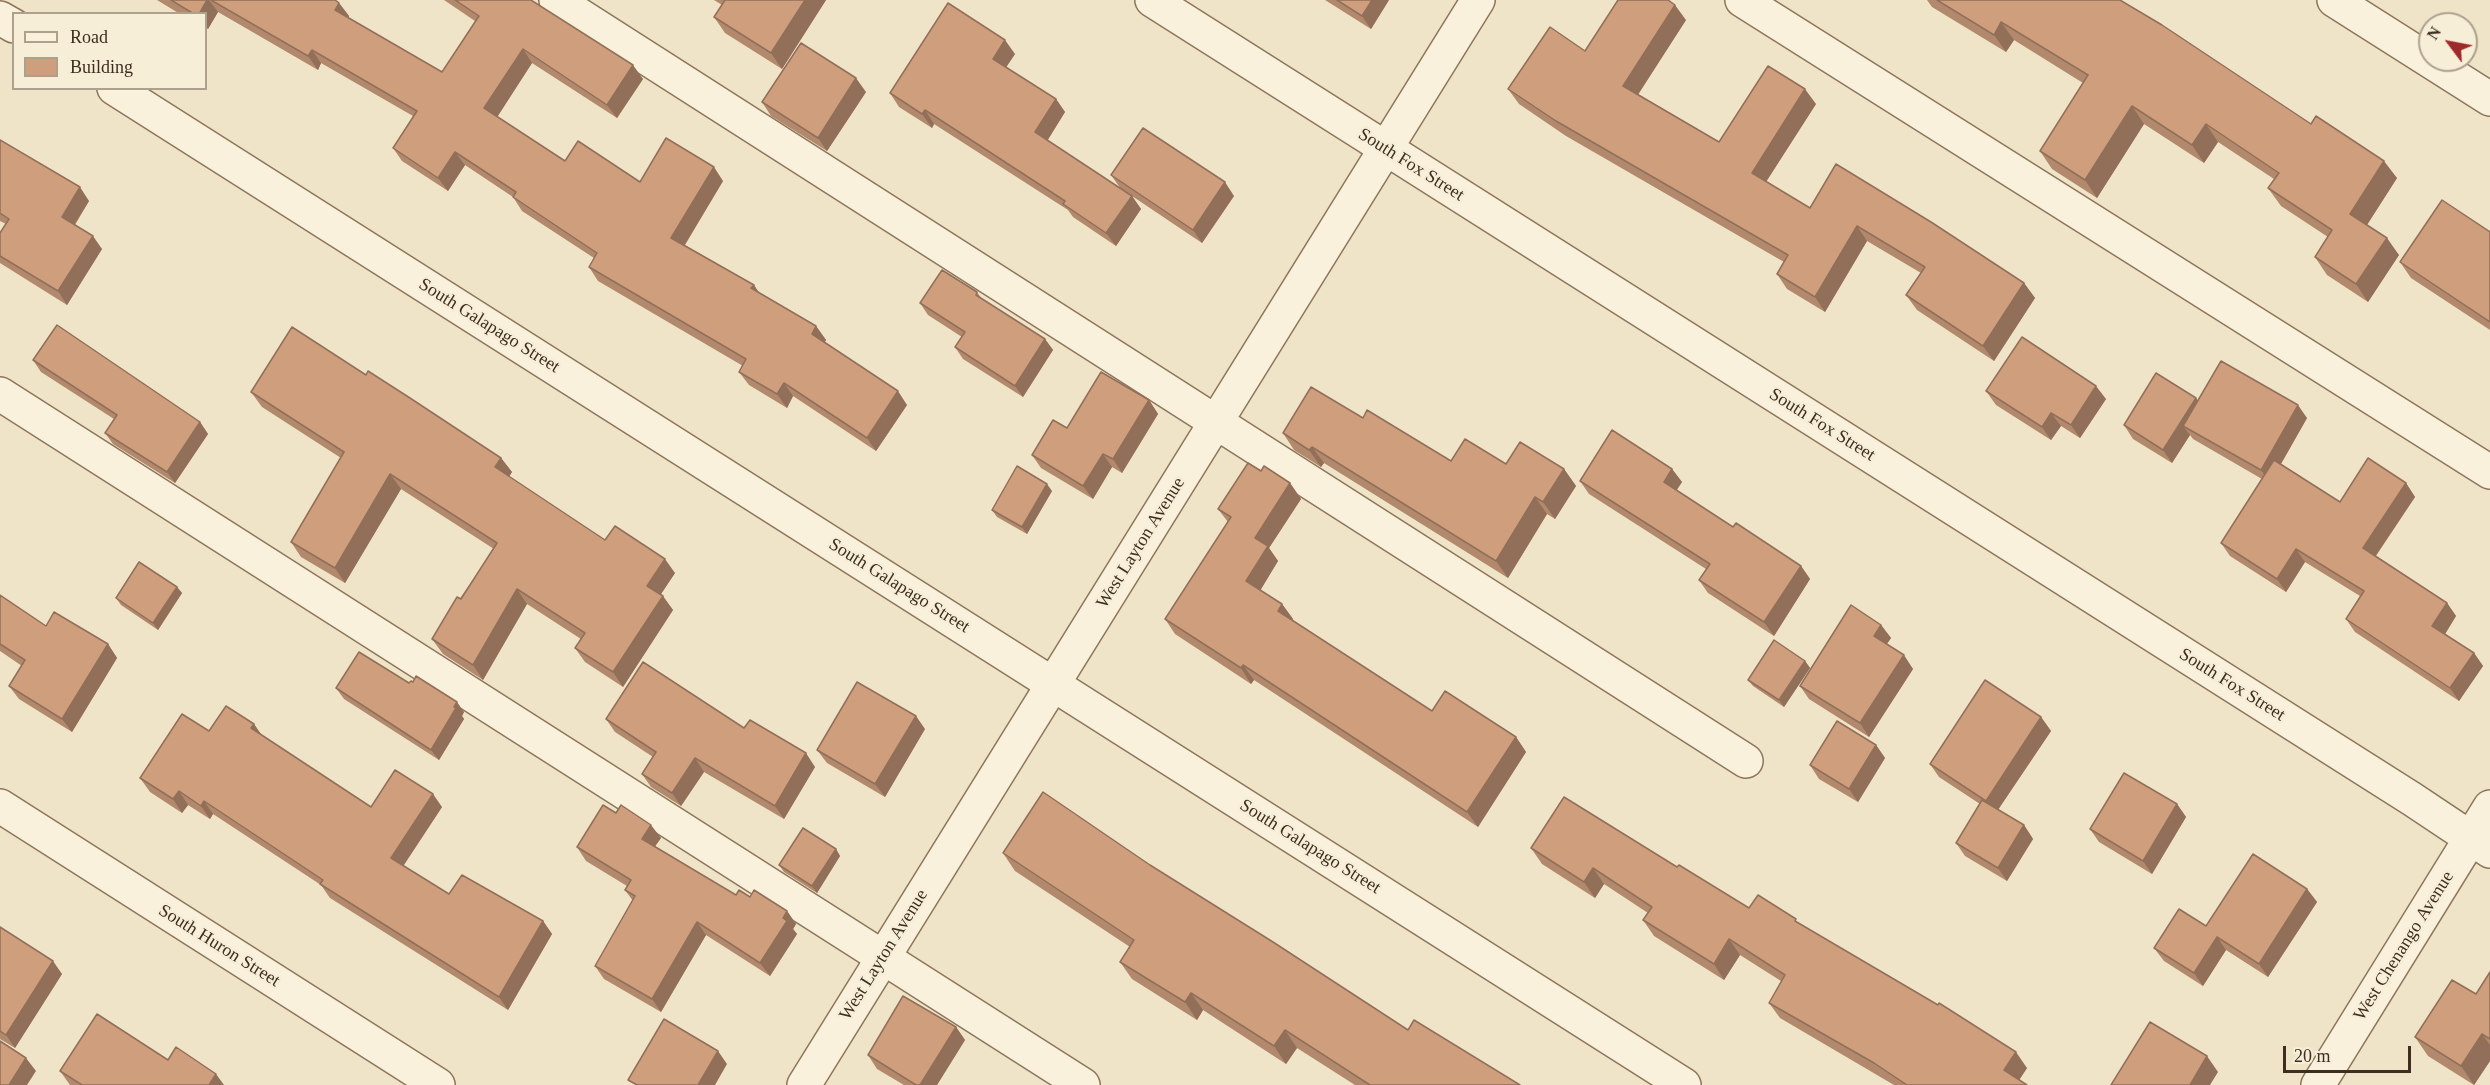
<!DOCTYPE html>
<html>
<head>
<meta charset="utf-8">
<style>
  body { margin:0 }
  #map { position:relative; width:2490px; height:1085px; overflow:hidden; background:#f0e4c8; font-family:Georgia,serif }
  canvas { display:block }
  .legend { position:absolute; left:12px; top:12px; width:195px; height:78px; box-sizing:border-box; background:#f7eed8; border:2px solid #ada18e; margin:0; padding:8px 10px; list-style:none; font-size:18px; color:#3d2e20 }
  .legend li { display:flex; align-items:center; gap:12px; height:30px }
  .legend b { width:30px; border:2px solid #ada18e }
  .north { position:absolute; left:2418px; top:12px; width:60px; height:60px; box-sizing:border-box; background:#f7eed8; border:2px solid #ada18e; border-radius:50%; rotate:302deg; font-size:16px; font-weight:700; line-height:24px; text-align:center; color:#3d2e20 }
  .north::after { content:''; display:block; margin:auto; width:21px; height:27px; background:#9e2a2b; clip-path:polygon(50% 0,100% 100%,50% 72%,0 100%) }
  .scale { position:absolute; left:2283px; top:1046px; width:128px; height:27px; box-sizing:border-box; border:3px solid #3d2e20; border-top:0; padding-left:8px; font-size:18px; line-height:21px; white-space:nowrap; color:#3d2e20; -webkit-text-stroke:4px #f7eed8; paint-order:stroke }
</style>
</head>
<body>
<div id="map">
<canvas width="2490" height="1085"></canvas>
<ul class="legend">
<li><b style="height:8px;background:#faf1dc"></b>Road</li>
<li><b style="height:16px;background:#cf9f7d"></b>Building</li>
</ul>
<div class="north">N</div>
<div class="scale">20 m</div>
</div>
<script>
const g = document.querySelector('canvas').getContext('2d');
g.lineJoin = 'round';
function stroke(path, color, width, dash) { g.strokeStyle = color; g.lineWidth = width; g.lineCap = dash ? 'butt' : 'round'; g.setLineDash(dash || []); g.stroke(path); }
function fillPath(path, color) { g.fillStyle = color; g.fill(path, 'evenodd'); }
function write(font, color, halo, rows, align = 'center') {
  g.font = font + ' Georgia,serif'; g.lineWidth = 5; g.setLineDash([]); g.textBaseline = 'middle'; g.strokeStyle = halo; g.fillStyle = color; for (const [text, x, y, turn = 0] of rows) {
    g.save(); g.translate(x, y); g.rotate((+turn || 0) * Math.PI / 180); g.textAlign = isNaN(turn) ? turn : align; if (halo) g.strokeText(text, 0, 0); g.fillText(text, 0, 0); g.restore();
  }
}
const minor = new Path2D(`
  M 556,0 L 1746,761
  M 1152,0 L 2412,799 L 2490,851
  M 1742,0 L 2490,472
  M 2334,0 L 2490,99
  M 0,18 L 14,26
  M 114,88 L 1684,1085
  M 0,394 L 1083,1085
  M 0,806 L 438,1085
  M 804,1085 L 1478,0
  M 2318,1085 L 2490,807`);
const wall = new Path2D(`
  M 157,0 L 335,0 L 339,3 L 349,16 L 348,18 L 442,72 L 475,21 L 444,0 L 531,0 L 643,79 L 617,118 L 532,63 L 497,117 L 565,161 L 640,182 L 723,181 L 685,245 L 754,285 L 759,293 L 816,326 L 826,340 L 824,343 L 907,405 L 876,451 L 793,396 L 787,408 L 749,385 L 739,372 L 743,366 L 598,281 L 589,267 L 594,258 L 522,211 L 513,197 L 465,165 L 448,191 L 402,161 L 393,148 L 413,116 L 321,63 L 318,70 L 218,12 L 208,29 L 206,28 L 206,14 L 180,14 Z
  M 714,0 L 826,0 L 782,69 L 725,33 L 714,17 L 722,5 Z
  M 1325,0 L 1389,0 L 1371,29 Z
  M 1927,0 L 2120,0 L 2311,124 L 2397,178 L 2367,225 L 2399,255 L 2368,302 L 2327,275 L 2315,257 L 2328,237 L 2281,206 L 2268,188 L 2274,179 L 2218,142 L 2204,163 L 2144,124 L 2097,198 L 2052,169 L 2040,151 L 2083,83 L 2014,40 L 2006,52 L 1932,7 Z
  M 1686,20 L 1638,94 L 1719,142 L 1816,104 L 1766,182 L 1810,208 L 2024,283 L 2035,298 L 1994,361 L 1917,310 L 1906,295 L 1921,273 L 1867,241 L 1825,312 L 1787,289 L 1777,274 L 1784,262 L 1566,136 L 1519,104 L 1508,89 L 1585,51 Z
  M 1015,54 L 1006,67 L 1056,99 L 1065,112 L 1047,141 L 1121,189 L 1111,175 L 1234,196 L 1202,243 L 1132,196 L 1141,209 L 1116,246 L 1073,217 L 1068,210 L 934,124 L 932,128 L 899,107 L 890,93 Z
  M 866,92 L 827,151 L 771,116 L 762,102 Z
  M 0,140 L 89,201 L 75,225 L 102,249 L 67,305 L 0,263 L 0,233 L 6,224 L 0,221 Z
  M 2490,232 L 2490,330 L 2411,278 L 2400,262 Z
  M 977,292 L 981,298 L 1045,339 L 1053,350 L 1023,397 L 963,359 L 955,347 L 962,337 L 928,315 L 920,303 Z
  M 33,360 L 200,422 L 208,434 L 175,483 L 113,444 L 105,433 L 114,419 L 41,372 Z
  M 366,375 L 501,458 L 512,472 L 509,477 L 605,540 L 675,573 L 661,594 L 673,610 L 623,687 L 585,662 L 575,648 L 581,639 L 527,604 L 483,680 L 443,654 L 432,639 L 494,549 L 401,489 L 345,583 L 301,557 L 291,542 L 341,458 L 262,407 L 251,392 Z
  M 1986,391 L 2106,399 L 2080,438 L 2061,426 L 2051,440 L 1996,405 Z
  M 2196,398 L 2198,401 L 2307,418 L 2281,464 L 2340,502 L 2406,483 L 2415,497 L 2376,556 L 2447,603 L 2456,616 L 2445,634 L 2474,653 L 2483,666 L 2459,701 L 2355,632 L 2346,619 L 2360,596 L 2305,562 L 2286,592 L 2230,556 L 2221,543 L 2262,479 L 2193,439 L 2190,435 L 2172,463 L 2133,439 L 2124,425 Z
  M 1149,400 L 1158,414 L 1122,473 L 1112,467 L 1093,499 L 1041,468 L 1032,455 L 1067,428 Z
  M 1363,418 L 1451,461 L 1506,464 L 1564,469 L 1576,486 L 1555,519 L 1547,514 L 1508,578 L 1324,463 L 1321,467 L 1294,450 L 1283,433 Z
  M 1672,469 L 1682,482 L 1676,490 L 1733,527 L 1801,566 L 1810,579 L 1774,636 L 1708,593 L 1699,580 L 1706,569 L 1589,494 L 1580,481 Z
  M 1261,471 L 1290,483 L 1301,499 L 1269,548 L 1278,561 L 1260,590 L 1282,604 L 1293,619 L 1292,621 L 1432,711 L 1516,737 L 1526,752 L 1478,827 L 1254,680 L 1251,684 L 1175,634 L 1165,619 L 1228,522 L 1218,509 Z
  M 1052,491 L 1027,534 L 997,517 L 992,510 Z
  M 177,587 L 182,593 L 158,630 L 121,605 L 116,598 Z
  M 0,595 L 46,626 L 108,644 L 117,658 L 72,732 L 19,699 L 9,686 L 22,666 L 0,651 Z
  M 1881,625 L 1891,638 L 1887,644 L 1913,669 L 1869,737 L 1809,699 L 1800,686 Z
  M 1805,661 L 1810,668 L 1784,707 L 1753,686 L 1748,680 Z
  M 409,683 L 464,712 L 462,716 L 464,719 L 439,760 L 344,699 L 336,688 Z
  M 2041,717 L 2051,731 L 1998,810 L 2024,825 L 2033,839 L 2007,881 L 1965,856 L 1956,843 L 1980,804 L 1939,777 L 1930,764 Z
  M 606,719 L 744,728 L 815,767 L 784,819 L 704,772 L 681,806 L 651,787 L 642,774 L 653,757 L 615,732 Z
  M 254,724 L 261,735 L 371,807 L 442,807 L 403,866 L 449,894 L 543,921 L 552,934 L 508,1010 L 330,898 L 321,885 L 213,814 L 210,819 L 188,805 L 182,813 L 150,792 L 140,778 L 209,731 Z
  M 925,729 L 885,797 L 827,763 L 817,750 Z
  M 1876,745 L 1885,758 L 1858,802 L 1819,779 L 1810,765 Z
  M 2177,804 L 2186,817 L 2152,874 L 2099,842 L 2090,829 Z
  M 616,813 L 661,838 L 655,846 L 736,895 L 750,897 L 787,911 L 796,924 L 793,929 L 797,934 L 770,976 L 706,935 L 661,1012 L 604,979 L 595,966 L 633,901 L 625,890 L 627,886 L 586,861 L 577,847 Z
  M 1531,848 L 1677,867 L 1749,908 L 1799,923 L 2027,1068 L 2019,1080 L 2027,1085 L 1894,1085 L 1780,1018 L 1769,1003 L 1781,981 L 1740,955 L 1724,980 L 1654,936 L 1643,920 L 1648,913 L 1604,884 L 1595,898 L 1542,864 Z
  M 836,849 L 840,856 L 817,893 L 784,872 L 779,865 Z
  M 1003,853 L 1150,865 L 1408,1030 L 1520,1085 L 1355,1085 L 1297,1048 L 1286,1064 L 1203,1010 L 1197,1020 L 1132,979 L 1120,962 L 1130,947 L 1015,871 Z
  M 2307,889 L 2317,902 L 2268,977 L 2226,950 L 2203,986 L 2164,961 L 2154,948 L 2206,926 Z
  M 0,927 L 62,974 L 15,1048 L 0,1039 Z
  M 2490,972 L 2490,1061 L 2474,1085 L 2428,1056 L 2415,1037 L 2476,994 Z
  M 956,1027 L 965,1040 L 937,1085 L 904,1085 L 877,1069 L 868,1055 Z
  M 168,1060 L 224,1085 L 70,1085 L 60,1071 Z`);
const shadedWall = new Path2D(`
  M 207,0 L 209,0 L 218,12 L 208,29 L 206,26 L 206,14 L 199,14 Z
  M 805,0 L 826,0 L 782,69 L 771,53 Z
  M 1372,0 L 1389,0 L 1371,29 L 1362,16 Z
  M 339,3 L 349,16 L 344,24 L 335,10 Z
  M 1675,5 L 1686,20 L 1634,101 L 1623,86 Z
  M 2001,22 L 2014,40 L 2006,52 L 1994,35 Z
  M 1005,40 L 1015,54 L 1003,72 L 993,59 Z
  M 523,49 L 532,63 L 494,122 L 484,108 Z
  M 312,50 L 321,63 L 318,70 L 308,56 Z
  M 633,65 L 643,79 L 617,118 L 607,105 Z
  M 856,78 L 866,92 L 827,151 L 818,138 Z
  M 1805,89 L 1816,104 L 1762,188 L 1752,173 Z
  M 1056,99 L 1065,112 L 1044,146 L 1035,132 Z
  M 2132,106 L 2144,124 L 2097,198 L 2085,180 Z
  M 925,110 L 934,124 L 932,128 L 922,114 Z
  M 2206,124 L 2218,142 L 2204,163 L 2192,145 Z
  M 455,152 L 465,165 L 448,191 L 438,178 Z
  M 2384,161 L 2397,178 L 2363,231 L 2350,214 Z
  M 714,167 L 723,181 L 681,251 L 671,238 Z
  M 1225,182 L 1234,196 L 1202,243 L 1193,230 Z
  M 80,187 L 89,201 L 71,230 L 62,217 Z
  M 1132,196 L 1141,209 L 1116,246 L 1106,233 Z
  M 1857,226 L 1867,241 L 1825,312 L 1815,297 Z
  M 93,236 L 102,249 L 67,305 L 58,291 Z
  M 2387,238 L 2399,255 L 2368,302 L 2356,284 Z
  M 2024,283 L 2035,298 L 1994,361 L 1983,346 Z
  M 754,285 L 763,299 L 751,288 Z
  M 816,326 L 826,340 L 821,348 L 812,334 Z
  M 1045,339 L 1053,350 L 1023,397 L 1015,386 Z
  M 784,383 L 793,396 L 787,408 L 777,394 Z
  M 2096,386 L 2106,399 L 2080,438 L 2071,425 Z
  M 898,391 L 907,405 L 876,451 L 867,438 Z
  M 2196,398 L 2205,411 L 2183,426 L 2190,435 L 2172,463 L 2163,450 Z
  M 1149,400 L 1158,414 L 1122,473 L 1113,459 Z
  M 2298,405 L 2307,418 L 2270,483 L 2261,470 Z
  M 2051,413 L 2061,426 L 2051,440 L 2042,427 Z
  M 200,422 L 208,434 L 175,483 L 167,472 Z
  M 1312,447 L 1324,463 L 1321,467 L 1309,450 Z
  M 1103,454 L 1112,467 L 1093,499 L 1083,486 Z
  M 501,458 L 512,472 L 505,482 L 495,467 Z
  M 1564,469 L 1576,486 L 1555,519 L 1543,502 Z
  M 1672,469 L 1682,482 L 1673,496 L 1664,482 Z
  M 390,474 L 401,489 L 345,583 L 335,568 Z
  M 1290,483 L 1301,499 L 1269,548 L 1278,561 L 1257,596 L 1246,581 L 1255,538 Z
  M 2406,483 L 2415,497 L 2372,561 L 2363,548 Z
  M 1047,484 L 1052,491 L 1027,534 L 1022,527 Z
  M 1535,497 L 1547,514 L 1508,578 L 1496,561 Z
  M 2296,549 L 2305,562 L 2286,592 L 2277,579 Z
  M 665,559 L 675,573 L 657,600 L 647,586 Z
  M 1801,566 L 1810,579 L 1774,636 L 1764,622 Z
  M 177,587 L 182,593 L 158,630 L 153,623 Z
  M 517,589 L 527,604 L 483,680 L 473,665 Z
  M 663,596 L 673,610 L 623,687 L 613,672 Z
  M 2447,603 L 2456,616 L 2442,639 L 2432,626 Z
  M 1282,604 L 1293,619 L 1288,627 L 1278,611 Z
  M 1881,625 L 1891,638 L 1883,649 L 1874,636 Z
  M 108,644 L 117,658 L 72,732 L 62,719 Z
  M 2474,653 L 2483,666 L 2459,701 L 2450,688 Z
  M 1904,655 L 1913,669 L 1869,737 L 1860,723 Z
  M 1805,661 L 1810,668 L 1784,707 L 1779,700 Z
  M 1243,665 L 1254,680 L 1251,684 L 1241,668 Z
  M 457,702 L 464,712 L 462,716 L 464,719 L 439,760 L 431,750 Z
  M 916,716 L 925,729 L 885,797 L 875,784 Z
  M 2041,717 L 2051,731 L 1995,814 L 1986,801 Z
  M 254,724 L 263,737 L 251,728 Z
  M 1516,737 L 1526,752 L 1478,827 L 1467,812 Z
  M 1876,745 L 1885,758 L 1858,802 L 1849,789 Z
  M 806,753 L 815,767 L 784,819 L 775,806 Z
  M 695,758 L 704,772 L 681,806 L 672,793 Z
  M 179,791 L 188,805 L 182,813 L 173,799 Z
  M 433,794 L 442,807 L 400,871 L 391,858 Z
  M 204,801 L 213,814 L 210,819 L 201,806 Z
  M 2177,804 L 2186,817 L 2152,874 L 2143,861 Z
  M 651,825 L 661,838 L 651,852 L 642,839 Z
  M 2024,825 L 2033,839 L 2007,881 L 1998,868 Z
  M 836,849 L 840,856 L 817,893 L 812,886 Z
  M 1593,868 L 1604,884 L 1595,898 L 1584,882 Z
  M 2307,889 L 2317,902 L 2268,977 L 2259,964 Z
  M 787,911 L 796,924 L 793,929 L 797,934 L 770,976 L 760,963 L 783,918 Z
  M 543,921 L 552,934 L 508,1010 L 499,997 Z
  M 697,922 L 706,935 L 661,1012 L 652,999 Z
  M 2217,937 L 2226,950 L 2203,986 L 2194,973 Z
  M 1729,939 L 1740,955 L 1724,980 L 1714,964 Z
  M 53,961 L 62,974 L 15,1048 L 6,1035 Z
  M 1191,993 L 1203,1010 L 1197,1020 L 1185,1002 Z
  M 956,1027 L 965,1040 L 937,1085 L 920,1085 Z
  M 1285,1030 L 1297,1048 L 1286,1064 L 1274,1046 Z
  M 2482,1034 L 2490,1045 L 2490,1061 L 2474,1085 L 2461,1066 Z
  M 718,1051 L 727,1064 L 715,1085 L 698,1085 Z
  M 2016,1052 L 2027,1068 L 2016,1085 L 2004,1070 Z
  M 2207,1056 L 2218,1072 L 2210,1085 L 2190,1085 Z
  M 26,1058 L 36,1071 L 27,1085 L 9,1085 Z
  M 216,1074 L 224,1085 L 209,1085 Z`);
const building = new Path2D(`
  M 171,0 L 207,0 L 199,14 L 194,14 Z
  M 211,0 L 335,0 L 339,3 L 335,10 L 442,72 L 479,16 L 455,0 L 531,0 L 633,65 L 607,105 L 523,49 L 484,108 L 565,161 L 578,141 L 640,182 L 666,138 L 714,167 L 671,238 L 754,285 L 751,288 L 816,326 L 812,334 L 898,391 L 867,438 L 784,383 L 777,394 L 739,372 L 746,359 L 589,267 L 597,253 L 513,197 L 516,192 L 455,152 L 438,178 L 393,148 L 417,111 L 312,50 L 308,56 Z
  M 725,0 L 805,0 L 771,53 L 714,17 Z
  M 1337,0 L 1372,0 L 1362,16 Z
  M 1618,0 L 1668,0 L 1675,5 L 1623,86 L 1719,142 L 1768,66 L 1805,89 L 1752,173 L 1810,208 L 1836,164 L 1931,222 L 2024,283 L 1983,346 L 1906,295 L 1925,267 L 1857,226 L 1815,297 L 1777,274 L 1788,255 L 1556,121 L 1508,89 L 1550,27 L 1585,51 Z
  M 1937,0 L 2120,0 L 2162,25 L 2311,124 L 2316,116 L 2384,161 L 2350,214 L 2387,238 L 2356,284 L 2315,257 L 2332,230 L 2268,188 L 2279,173 L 2206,124 L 2192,145 L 2132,106 L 2085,180 L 2040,151 L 2088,75 L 2001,22 L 1994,35 Z
  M 948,3 L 1005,40 L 993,59 L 1056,99 L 1035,132 L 1132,196 L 1106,233 L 1063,204 L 1065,201 L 925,110 L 922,114 L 890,93 Z
  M 801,43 L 856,78 L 818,138 L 762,102 Z
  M 1143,128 L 1225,182 L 1193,230 L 1111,175 Z
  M 0,140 L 80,187 L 62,217 L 93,236 L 58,291 L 0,256 L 0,233 L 9,219 L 0,213 Z
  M 2442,200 L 2490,232 L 2490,322 L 2400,262 Z
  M 942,270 L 977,292 L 976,295 L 1045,339 L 1015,386 L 955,347 L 965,332 L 920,303 Z
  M 57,325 L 200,422 L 167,472 L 105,433 L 117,415 L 33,360 Z
  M 292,327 L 366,375 L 368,371 L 410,398 L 501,458 L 495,467 L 605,540 L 615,526 L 665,559 L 647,586 L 663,596 L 613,672 L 575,648 L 585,633 L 517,589 L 473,665 L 432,639 L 457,597 L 461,599 L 497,543 L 390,474 L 335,568 L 291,542 L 344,452 L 251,392 Z
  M 2022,337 L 2096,386 L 2071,425 L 2051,413 L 2042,427 L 1986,391 Z
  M 2221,361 L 2298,405 L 2261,470 L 2183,426 Z
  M 1101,372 L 1149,400 L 1113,459 L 1103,454 L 1083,486 L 1032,455 L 1053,420 L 1067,428 Z
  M 2156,373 L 2196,398 L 2163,450 L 2124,425 Z
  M 1311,387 L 1363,418 L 1367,410 L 1451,461 L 1465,439 L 1506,464 L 1520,442 L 1564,469 L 1543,502 L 1535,497 L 1496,561 L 1312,447 L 1309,450 L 1283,433 Z
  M 1612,430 L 1672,469 L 1664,482 L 1733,527 L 1736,523 L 1801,566 L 1764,622 L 1699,580 L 1710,564 L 1580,481 Z
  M 2368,458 L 2406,483 L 2363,548 L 2447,603 L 2432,626 L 2474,653 L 2450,688 L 2346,619 L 2364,591 L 2296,549 L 2277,579 L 2221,543 L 2274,460 L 2340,502 Z
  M 1248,463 L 1261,471 L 1264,466 L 1290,483 L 1255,538 L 1268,546 L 1246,581 L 1282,604 L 1278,611 L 1432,711 L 1445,691 L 1516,737 L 1467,812 L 1243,665 L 1241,668 L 1165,619 L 1231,517 L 1218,509 Z
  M 1017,466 L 1047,484 L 1022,527 L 992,510 Z
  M 139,562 L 177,587 L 153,623 L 116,598 Z
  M 0,595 L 46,626 L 54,612 L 108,644 L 62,719 L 9,686 L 25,660 L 0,644 Z
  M 1851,605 L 1881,625 L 1874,636 L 1904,655 L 1860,723 L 1800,686 Z
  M 1774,640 L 1805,661 L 1779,700 L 1748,680 Z
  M 359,652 L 409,683 L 411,681 L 413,682 L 416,676 L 457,702 L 454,707 L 456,708 L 431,750 L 336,688 Z
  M 643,662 L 744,728 L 750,720 L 806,753 L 775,806 L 695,758 L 672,793 L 642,774 L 656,752 L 606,719 Z
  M 1985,680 L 2041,717 L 1986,801 L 1930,764 Z
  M 857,682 L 916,716 L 875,784 L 817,750 Z
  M 226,706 L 254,724 L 251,728 L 371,807 L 395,770 L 433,794 L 391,858 L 449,894 L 462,875 L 543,921 L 499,997 L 320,884 L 323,880 L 204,801 L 201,806 L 179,791 L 173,799 L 140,778 L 182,714 L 209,731 Z
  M 1837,721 L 1876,745 L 1849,789 L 1810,765 Z
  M 2124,773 L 2177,804 L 2143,861 L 2090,829 Z
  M 1043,792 L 1150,865 L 1273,942 L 1408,1030 L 1414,1020 L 1520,1085 L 1370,1085 L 1285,1030 L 1274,1046 L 1191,993 L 1185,1002 L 1120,962 L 1134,940 L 1003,853 Z
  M 1564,797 L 1677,867 L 1679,865 L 1749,908 L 1758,895 L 1796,919 L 1795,921 L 1938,1005 L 1939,1003 L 2016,1052 L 2004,1070 L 2027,1085 L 1907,1085 L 1874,1063 L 1769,1003 L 1785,975 L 1729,939 L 1714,964 L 1643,920 L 1652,907 L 1593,868 L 1584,882 L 1531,848 Z
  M 1982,800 L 2024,825 L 1998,868 L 1956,843 Z
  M 603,805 L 616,813 L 621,805 L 651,825 L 642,839 L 736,895 L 739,890 L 750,897 L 754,890 L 787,911 L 783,918 L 787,921 L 760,963 L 697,922 L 652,999 L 595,966 L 635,896 L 625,890 L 631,880 L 577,847 Z
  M 803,828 L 836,849 L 812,886 L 779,865 Z
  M 2253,854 L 2307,889 L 2259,964 L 2217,937 L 2194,973 L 2154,948 L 2179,909 L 2206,926 Z
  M 0,927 L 53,961 L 6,1035 L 0,1031 Z
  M 2490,972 L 2490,1039 L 2482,1034 L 2461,1066 L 2415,1037 L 2452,980 L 2476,994 Z
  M 903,996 L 956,1027 L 920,1085 L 916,1085 L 868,1055 Z
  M 97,1014 L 168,1060 L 176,1047 L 216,1074 L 209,1085 L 82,1085 L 60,1071 Z
  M 664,1019 L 718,1051 L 698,1085 L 637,1085 L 628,1080 Z
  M 2150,1022 L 2207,1056 L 2190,1085 L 2111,1085 Z
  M 0,1041 L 26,1058 L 9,1085 L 0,1085 Z`);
const streetNames = [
  ["South Fox Street",1411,165,32],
  ["South Galapago Street",489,326,32],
  ["South Fox Street",1822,425,32],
  ["West Layton Avenue",1141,543,-58],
  ["South Galapago Street",899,586,32],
  ["South Fox Street",2232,685,32],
  ["South Galapago Street",1310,847,32],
  ["South Huron Street",219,946,32],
  ["West Chenango Avenue",2404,946,-58],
  ["West Layton Avenue",884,955,-58]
];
stroke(minor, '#8d765c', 36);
stroke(minor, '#faf1dc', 33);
fillPath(wall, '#b2896c');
fillPath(shadedWall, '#916f58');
fillPath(building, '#cf9f7d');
stroke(building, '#916f58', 1.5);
write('18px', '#3d2e20', '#f7eed8', streetNames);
</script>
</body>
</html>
